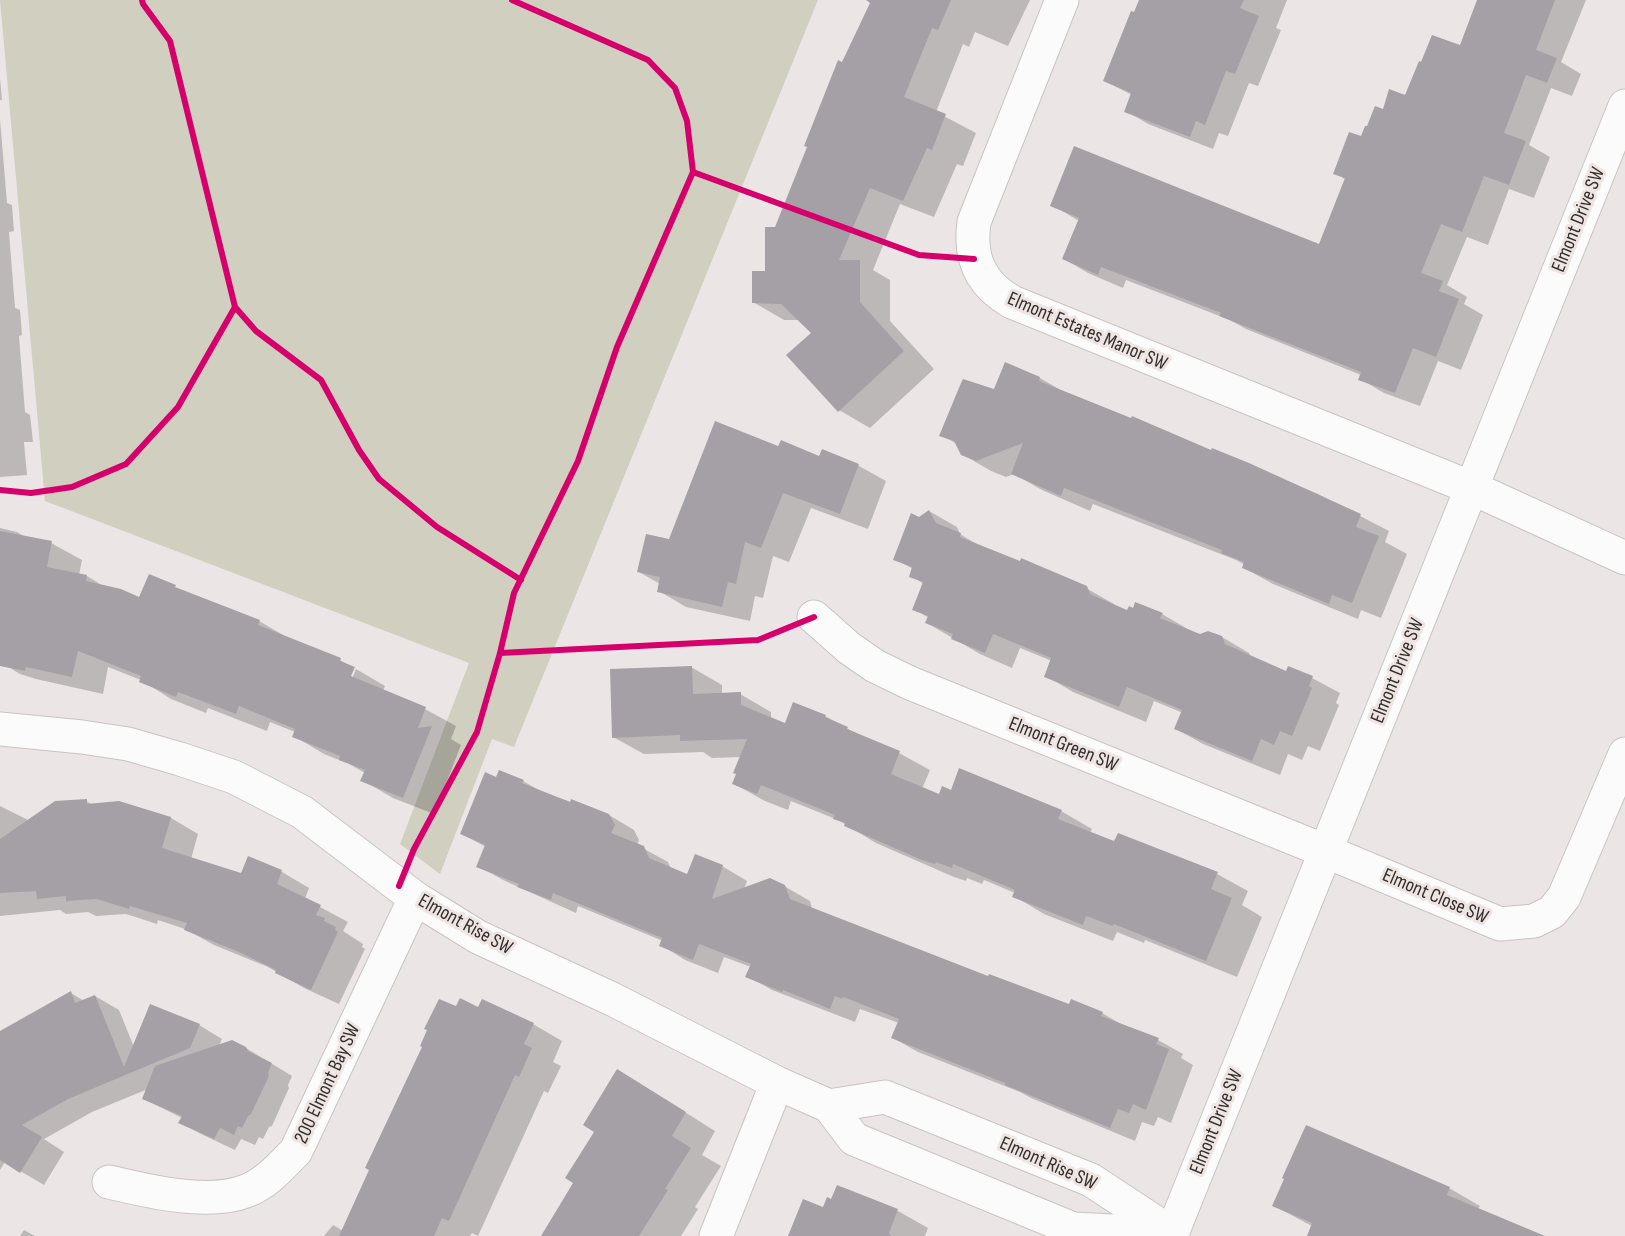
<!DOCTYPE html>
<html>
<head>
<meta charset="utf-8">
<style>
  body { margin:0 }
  canvas { display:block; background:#ebe6e5 }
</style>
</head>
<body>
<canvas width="1625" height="1236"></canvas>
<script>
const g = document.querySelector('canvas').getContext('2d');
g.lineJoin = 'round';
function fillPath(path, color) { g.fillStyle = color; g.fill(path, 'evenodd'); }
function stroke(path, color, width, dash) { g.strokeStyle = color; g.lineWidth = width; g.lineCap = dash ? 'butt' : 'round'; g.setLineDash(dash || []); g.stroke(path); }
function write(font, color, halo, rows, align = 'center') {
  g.font = font + ' "Sofia Sans Condensed",sans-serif'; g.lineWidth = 6; g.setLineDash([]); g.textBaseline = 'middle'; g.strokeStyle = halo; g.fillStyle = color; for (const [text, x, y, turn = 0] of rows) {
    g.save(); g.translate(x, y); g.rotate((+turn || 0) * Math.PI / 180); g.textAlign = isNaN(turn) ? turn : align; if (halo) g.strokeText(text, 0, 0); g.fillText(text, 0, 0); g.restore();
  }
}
const green = new Path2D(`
  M 0,0 L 818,0 L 514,747 L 492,739 L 440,874 L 400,844 L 469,663 L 45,501 Z`);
const shadow = new Path2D(`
  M 873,0 L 1030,0 L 1008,46 L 975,32 L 969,47 L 963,44 L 936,112 L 976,133 L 963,166 L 957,164 L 934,217 L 900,204 L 873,270 L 890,280 L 890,321 L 934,369 L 870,428 L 839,410 L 813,333 L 800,320 L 784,320 L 753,302 L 767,273 L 776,228 L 842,64 Z
  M 1141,0 L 1287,0 L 1276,28 L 1281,30 L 1258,86 L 1249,83 L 1228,136 L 1219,133 L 1213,149 L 1148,124 L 1126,111 L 1132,95 L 1105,81 Z
  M 1479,0 L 1586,0 L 1561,62 L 1581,74 L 1572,96 L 1551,88 L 1529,145 L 1550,157 L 1534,198 L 1509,189 L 1488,245 L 1467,237 L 1447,285 L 1467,297 L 1464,304 L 1483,315 L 1461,370 L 1438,361 L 1420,406 L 1384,393 L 1360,379 L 1361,375 L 1246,329 L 1230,320 L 1126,280 L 1123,288 L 1088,273 L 1064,259 L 1079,221 L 1052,205 L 1320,246 L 1346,180 L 1335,173 L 1384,111 L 1406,97 L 1460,47 Z
  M 0,78 L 2,100 L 0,100 Z
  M 0,119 L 7,203 L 12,205 L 14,231 L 9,232 L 15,308 L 20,310 L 22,335 L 19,336 L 25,412 L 30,415 L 33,442 L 24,442 L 27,475 L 0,477 Z
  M 1006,364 L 1040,378 L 1069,395 L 1212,452 L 1213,450 L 1318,494 L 1389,531 L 1385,542 L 1407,554 L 1381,618 L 1361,610 L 1358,619 L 1273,584 L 1244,568 L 1245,565 L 1236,560 L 1093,504 L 1090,511 L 1042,490 L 1014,474 L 1006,477 L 991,471 L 962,454 L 957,444 L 941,435 L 995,391 Z
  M 779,448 L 820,458 L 823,451 L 859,466 L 886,481 L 868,529 L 811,508 L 789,562 L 773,556 L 763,598 L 755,596 L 750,621 L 686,607 L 659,591 L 660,584 L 639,572 L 669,541 Z
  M 929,511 L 957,527 L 960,534 L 983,548 L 1086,588 L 1114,604 L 1115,606 L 1128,612 L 1162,614 L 1200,636 L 1222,637 L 1249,653 L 1251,657 L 1287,673 L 1312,678 L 1340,693 L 1336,703 L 1339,705 L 1320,751 L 1308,746 L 1302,760 L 1288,754 L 1280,775 L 1203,744 L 1176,729 L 1183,713 L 1154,701 L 1146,722 L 1073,692 L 1046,676 L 1052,661 L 1020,648 L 1012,668 L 980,654 L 927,623 L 929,618 L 914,609 L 924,584 L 911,576 L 913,569 L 895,559 L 920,519 Z
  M 0,528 L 17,532 L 27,538 L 51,543 L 82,560 L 79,575 L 87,576 L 105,587 L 140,600 L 149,576 L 190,595 L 259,621 L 290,639 L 340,660 L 354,668 L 347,683 L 350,684 L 356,669 L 385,686 L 383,691 L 425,709 L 456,726 L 451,739 L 461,745 L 434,814 L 393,798 L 362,780 L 365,773 L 349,764 L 324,754 L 294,736 L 295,732 L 270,722 L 267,731 L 208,708 L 206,713 L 171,699 L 141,680 L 108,667 L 103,694 L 36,679 L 20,674 L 0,662 Z
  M 691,667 L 722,685 L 722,695 L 740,694 L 771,712 L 771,719 L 785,724 L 825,716 L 866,739 L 899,753 L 930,770 L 922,789 L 940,796 L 951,792 L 1061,811 L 1092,829 L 1090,833 L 1115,843 L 1217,874 L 1248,891 L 1242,905 L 1262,917 L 1237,977 L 1145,940 L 1144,943 L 1117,932 L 1113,941 L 1044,914 L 1014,896 L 1015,893 L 984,880 L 982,884 L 967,878 L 966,881 L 954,877 L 876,843 L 838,820 L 791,801 L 788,810 L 765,801 L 734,784 L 741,757 L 712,758 L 703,752 L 644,754 L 613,737 Z
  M 497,779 L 523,781 L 544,793 L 609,815 L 634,830 L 639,840 L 637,845 L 668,862 L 671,869 L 688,876 L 722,866 L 747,881 L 744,889 L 784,886 L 810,901 L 812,909 L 989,978 L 1070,1006 L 1102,1013 L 1128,1028 L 1158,1040 L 1183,1054 L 1181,1058 L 1193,1065 L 1171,1123 L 1158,1117 L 1154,1126 L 1142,1122 L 1135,1141 L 1031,1098 L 1020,1092 L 918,1052 L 893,1038 L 899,1023 L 860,1009 L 855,1022 L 772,990 L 747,976 L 751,967 L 724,957 L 718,973 L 685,960 L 661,945 L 663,941 L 578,906 L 576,913 L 503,880 L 478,866 L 486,847 L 462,834 Z
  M 86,801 L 93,805 L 119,802 L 171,818 L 198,834 L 191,859 L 242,875 L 249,858 L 282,872 L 309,888 L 305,899 L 348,922 L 343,931 L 363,944 L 362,947 L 365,949 L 339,1004 L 304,988 L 268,967 L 214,945 L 185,929 L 158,920 L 157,924 L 126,914 L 96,916 L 88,912 L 66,914 L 60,910 L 0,916 L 0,806 L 30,821 Z
  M 71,993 L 84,1001 L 95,996 L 119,1010 L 134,1047 L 199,1025 L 222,1039 L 219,1046 L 246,1048 L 292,1076 L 288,1085 L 289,1088 L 272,1126 L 269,1127 L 263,1139 L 259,1137 L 255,1145 L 241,1139 L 235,1150 L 201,1134 L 180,1122 L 182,1118 L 144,1099 L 148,1089 L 92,1112 L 44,1139 L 64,1152 L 44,1185 L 5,1162 L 0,1170 L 0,1032 Z
  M 483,1001 L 533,1024 L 562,1041 L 553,1062 L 561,1066 L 548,1093 L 544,1091 L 478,1236 L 472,1233 L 470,1236 L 324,1236 L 333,1225 L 343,1231 L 457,1008 L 479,1009 Z
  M 648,1089 L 715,1131 L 702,1155 L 721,1166 L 695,1207 L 698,1209 L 681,1236 L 546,1236 Z
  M 838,1187 L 898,1211 L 928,1228 L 925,1236 L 793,1236 L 832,1201 Z
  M 1449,1188 L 1480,1206 L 1478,1209 L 1544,1236 L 1313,1236 L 1312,1226 L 1274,1206 Z
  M 24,1230 L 35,1236 L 20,1236 Z`);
const building = new Path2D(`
  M 866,0 L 951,0 L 938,30 L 932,28 L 904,97 L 946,114 L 932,150 L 927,148 L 903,201 L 870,188 L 839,260 L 860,260 L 860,302 L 904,351 L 838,412 L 786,355 L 811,333 L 781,304 L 752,303 L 752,271 L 765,271 L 765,227 L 775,227 L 807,147 L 804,146 L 838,60 L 842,62 L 870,3 Z
  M 1139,0 L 1244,0 L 1240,8 L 1259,16 L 1235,74 L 1226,71 L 1205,125 L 1196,121 L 1190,137 L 1124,112 L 1131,93 L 1103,81 L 1131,11 L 1134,12 Z
  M 1477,0 L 1555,0 L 1536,50 L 1557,58 L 1547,83 L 1526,75 L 1504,133 L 1526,141 L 1509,185 L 1484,176 L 1462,232 L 1441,224 L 1421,273 L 1443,281 L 1439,291 L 1459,299 L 1436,357 L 1413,348 L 1395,393 L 1358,380 L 1361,372 L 1219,316 L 1221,313 L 1101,267 L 1098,275 L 1062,259 L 1079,218 L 1050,206 L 1074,146 L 1319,244 L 1345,178 L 1333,174 L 1349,132 L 1361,136 L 1365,126 L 1367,126 L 1375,106 L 1383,109 L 1389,89 L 1405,95 L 1419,61 L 1421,62 L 1432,35 L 1460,45 Z
  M 1005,362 L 1040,377 L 1039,381 L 1131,418 L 1132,416 L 1211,450 L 1212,448 L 1249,463 L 1361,514 L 1356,527 L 1379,536 L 1352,603 L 1332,595 L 1329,604 L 1242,568 L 1244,562 L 1221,553 L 1222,550 L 1064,488 L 1061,496 L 1011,474 L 1023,443 L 976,461 L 961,455 L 954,441 L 939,436 L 961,383 L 963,379 L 994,389 Z
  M 715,421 L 778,446 L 781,440 L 819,456 L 822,449 L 859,464 L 840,514 L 783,493 L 761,548 L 745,542 L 736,584 L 728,582 L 722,607 L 657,592 L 660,577 L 637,572 L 646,534 L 669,539 Z
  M 929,510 L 936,523 L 961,533 L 960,537 L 1020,561 L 1021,558 L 1087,586 L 1090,594 L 1127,610 L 1129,606 L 1133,608 L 1135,602 L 1163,613 L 1160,618 L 1200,634 L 1208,631 L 1222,636 L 1225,644 L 1286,671 L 1288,666 L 1313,676 L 1309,686 L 1312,688 L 1292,736 L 1280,731 L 1274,745 L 1261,739 L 1252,761 L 1174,729 L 1182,710 L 1127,687 L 1119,707 L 1044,677 L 1051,658 L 993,634 L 985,653 L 951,639 L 953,634 L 925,623 L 928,616 L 912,610 L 923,582 L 909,577 L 912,567 L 893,560 L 911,513 L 919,517 Z
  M 0,531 L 52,541 L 47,567 L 87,575 L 86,581 L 121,589 L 139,597 L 149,574 L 176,585 L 175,587 L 260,620 L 258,625 L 341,658 L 340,661 L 355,667 L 351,676 L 426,707 L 418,728 L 432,726 L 403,798 L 360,781 L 365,770 L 339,760 L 340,756 L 292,737 L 295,729 L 239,706 L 236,714 L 178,692 L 176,697 L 139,682 L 141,676 L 78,651 L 72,677 L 26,667 L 25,671 L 0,666 Z
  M 692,666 L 693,694 L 741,692 L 741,705 L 785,723 L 793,702 L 826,715 L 825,717 L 848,727 L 847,729 L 900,751 L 891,774 L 939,794 L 942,786 L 951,790 L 959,768 L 1062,810 L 1058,819 L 1114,841 L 1118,833 L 1218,872 L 1211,889 L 1232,898 L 1206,961 L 1114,924 L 1113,926 L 1086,916 L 1083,925 L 1012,897 L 1015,890 L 953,864 L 952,868 L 936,862 L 935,864 L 922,860 L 844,826 L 845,823 L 833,819 L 835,815 L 761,785 L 757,794 L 732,784 L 736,774 L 733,773 L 747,739 L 680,741 L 680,735 L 612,738 L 610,669 Z
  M 499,770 L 524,780 L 522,783 L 570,802 L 571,799 L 609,814 L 615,825 L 611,833 L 644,846 L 649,858 L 687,874 L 695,854 L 723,865 L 712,899 L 770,878 L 785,885 L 790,899 L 988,976 L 989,974 L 1069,1004 L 1071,999 L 1103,1012 L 1101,1016 L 1159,1038 L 1156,1044 L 1169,1049 L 1146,1110 L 1133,1104 L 1129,1113 L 1118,1109 L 1110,1128 L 1005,1085 L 1005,1083 L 891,1038 L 899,1019 L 843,997 L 842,999 L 835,996 L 830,1009 L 783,990 L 782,992 L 745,977 L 751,964 L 699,944 L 693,960 L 659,946 L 662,938 L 553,893 L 551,900 L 517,887 L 519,884 L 476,867 L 485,845 L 460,834 L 485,772 L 496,777 Z
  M 87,799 L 87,804 L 119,801 L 171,817 L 162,848 L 241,873 L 248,856 L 282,870 L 277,884 L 321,905 L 316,915 L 325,918 L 324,921 L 336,927 L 335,930 L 338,932 L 311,990 L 275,973 L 276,970 L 239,952 L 184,930 L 187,923 L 130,906 L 129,909 L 97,899 L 66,901 L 66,896 L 37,899 L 36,891 L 0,893 L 0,839 L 55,801 Z
  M 71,991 L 75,1003 L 95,995 L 124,1067 L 150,1004 L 200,1024 L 190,1048 L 68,1099 L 22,1125 L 42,1137 L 20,1173 L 0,1160 L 0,1031 Z
  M 460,998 L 478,1007 L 482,999 L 534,1023 L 524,1044 L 532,1048 L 519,1077 L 515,1075 L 449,1221 L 442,1218 L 434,1236 L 339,1236 L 369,1170 L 365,1168 L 422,1047 L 420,1046 L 427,1030 L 424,1029 L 439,999 L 456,1006 Z
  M 232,1040 L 246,1047 L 248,1051 L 272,1063 L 268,1073 L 269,1076 L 251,1114 L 248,1116 L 242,1128 L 238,1126 L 234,1135 L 220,1128 L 214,1139 L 178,1123 L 182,1116 L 142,1099 L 155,1066 Z
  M 617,1069 L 686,1112 L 672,1136 L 691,1148 L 665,1189 L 668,1190 L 639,1236 L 541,1236 L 573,1183 L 565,1178 L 594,1132 L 583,1125 Z
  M 1306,1125 L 1450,1187 L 1447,1195 L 1545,1236 L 1307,1236 L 1312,1223 L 1272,1206 L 1284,1179 L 1282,1178 Z
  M 837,1185 L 898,1209 L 889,1233 L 891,1236 L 788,1236 L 803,1199 L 823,1207 L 827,1197 L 831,1199 Z`);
const street = new Path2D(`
  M 1062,0 L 974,222 C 969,258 980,284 1012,302 L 1472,488 L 1625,558
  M 814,617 L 849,648 L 875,666 L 910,683 L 1325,851 L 1500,924 L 1534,921 L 1552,912 L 1564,897 L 1625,754
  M 0,729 L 82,737 L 128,744 L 180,759 L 234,777 L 302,812 L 415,898 L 478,937 L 612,999 L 777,1083 L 829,1106 L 854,1139 L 1073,1229 L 1172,1234
  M 829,1106 L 885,1097 L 1091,1180 L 1173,1234
  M 109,1182 C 147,1191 208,1206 246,1191 C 267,1183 281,1166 296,1151 L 415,898
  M 716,1236 L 777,1083
  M 1171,1236 L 1625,106`);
const cycleway = new Path2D(`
  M 693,172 L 919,255 L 974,259
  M 235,307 L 256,331 L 321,380 L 359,450 L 379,479 L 437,527 L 521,580
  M 0,490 L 31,493 L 72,487 L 126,464 L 178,407 L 235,307 L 170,41 L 143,4 L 142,0
  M 500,653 L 758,640 L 814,617
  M 399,886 L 414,849 L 477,732 L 500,653 L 514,593 L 578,461 L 617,347 L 693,172 L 687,121 L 675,88 L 648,60 L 512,0`);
const streetNames = [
  ["Elmont Drive SW",1579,220,-68],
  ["Elmont Estates Manor SW",1087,332,23],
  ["Elmont Drive SW",1398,671,-68],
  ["Elmont Green SW",1063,745,22],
  ["Elmont Close SW",1435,897,23],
  ["Elmont Rise SW",465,925,29],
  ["200 Elmont Bay SW",328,1084,-65],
  ["Elmont Drive SW",1217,1122,-68],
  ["Elmont Rise SW",1048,1164,24]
];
fillPath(green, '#d0cfc0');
fillPath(shadow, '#0003');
fillPath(building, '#a4a0a5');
stroke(street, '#c7c4c3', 35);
stroke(street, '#fcfbfb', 33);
stroke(cycleway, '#d6006c', 6);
write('20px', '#312e2d', '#eee5e2', streetNames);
</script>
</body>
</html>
